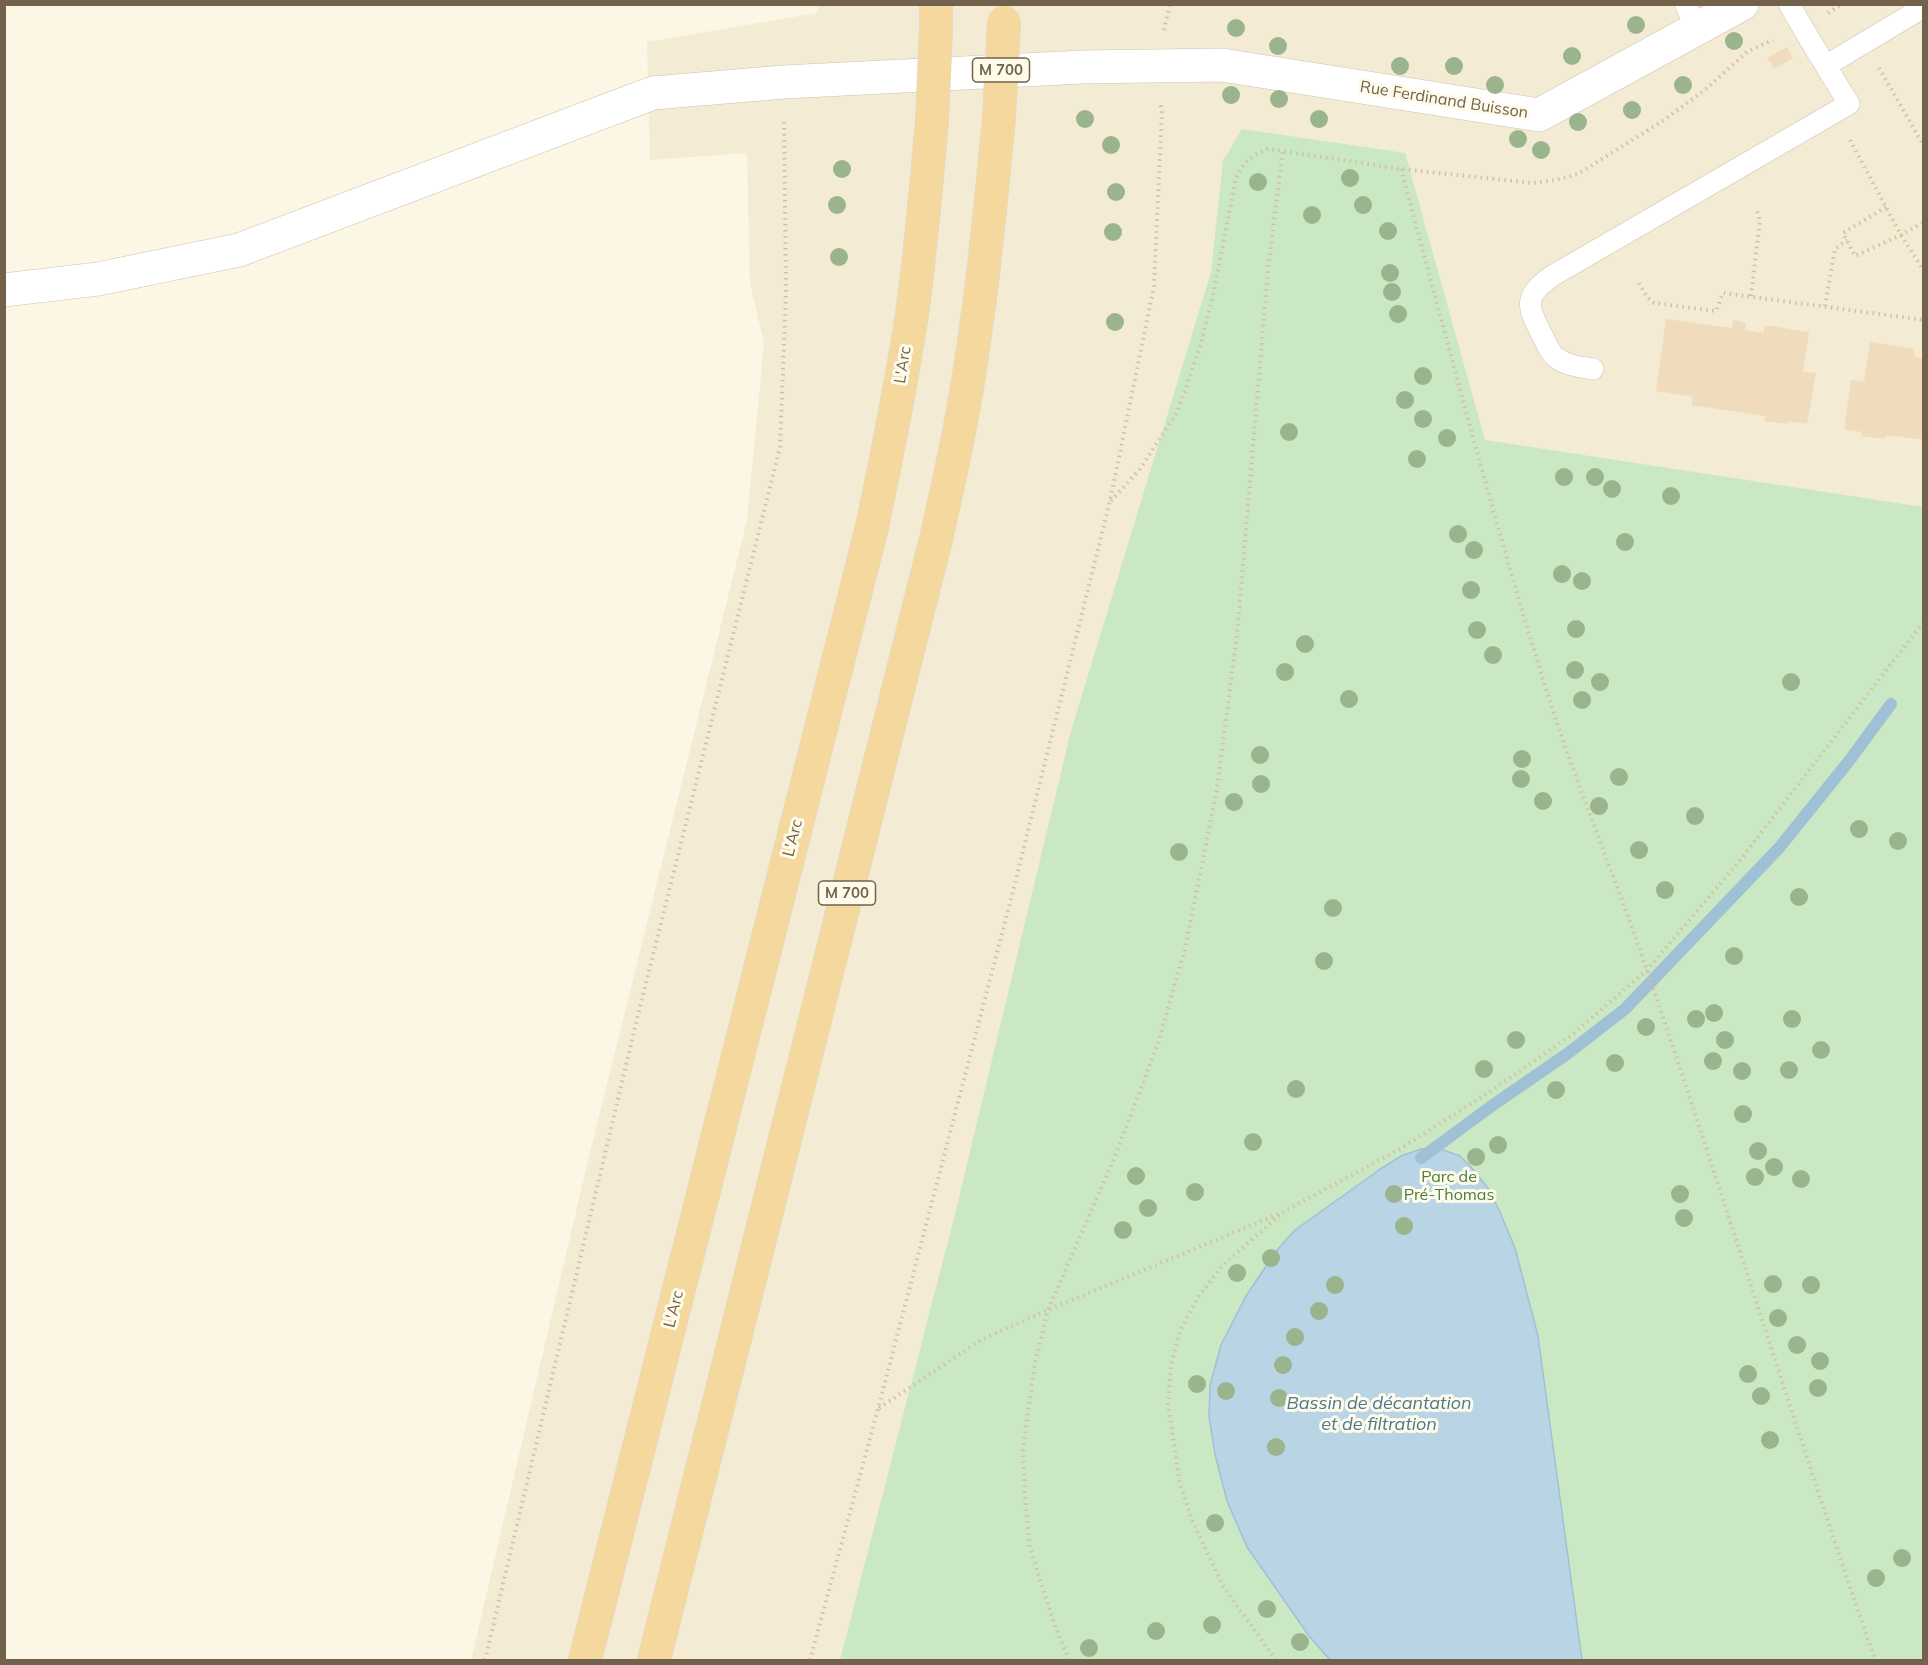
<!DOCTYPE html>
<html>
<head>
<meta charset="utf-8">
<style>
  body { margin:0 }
  #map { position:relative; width:1928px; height:1665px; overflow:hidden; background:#fbf7e4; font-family:Mulish,sans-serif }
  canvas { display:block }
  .frame { position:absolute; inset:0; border:6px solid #73624b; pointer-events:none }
</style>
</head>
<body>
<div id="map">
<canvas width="1928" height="1665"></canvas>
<div class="frame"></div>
</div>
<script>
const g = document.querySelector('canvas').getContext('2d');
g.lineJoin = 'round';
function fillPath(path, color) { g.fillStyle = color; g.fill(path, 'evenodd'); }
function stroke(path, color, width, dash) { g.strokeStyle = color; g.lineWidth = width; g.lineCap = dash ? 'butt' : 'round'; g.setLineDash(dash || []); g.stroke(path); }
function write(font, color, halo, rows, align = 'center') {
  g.font = font + ' Mulish,sans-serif'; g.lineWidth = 6; g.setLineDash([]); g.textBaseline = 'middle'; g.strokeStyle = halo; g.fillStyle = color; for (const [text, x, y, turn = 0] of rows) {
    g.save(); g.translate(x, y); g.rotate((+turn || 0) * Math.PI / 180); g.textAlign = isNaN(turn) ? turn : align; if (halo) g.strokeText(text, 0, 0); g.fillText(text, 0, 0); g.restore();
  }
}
const residential = new Path2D(`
  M 818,4 L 1923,5 L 1923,1660 L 471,1660 L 586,1169 L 747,520 L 764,343 L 750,283 L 747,153 L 650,160 L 647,42 L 817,13 Z`);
const green = new Path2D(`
  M 1242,129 L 1405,153 L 1485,440 L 1923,507 L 1923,1660 L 840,1660 L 956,1210 L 1071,731 L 1211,272 L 1223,161 Z`);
const water = new Path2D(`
  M 1421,1149 L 1443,1150 L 1460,1156 L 1471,1167 L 1488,1188 L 1499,1210 L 1515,1248 L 1538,1336 L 1582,1660 L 1330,1660 L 1309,1636 L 1247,1547 L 1227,1501 L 1215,1454 L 1209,1416 L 1210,1385 L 1221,1345 L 1246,1296 L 1277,1250 L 1295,1230 L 1379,1170 L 1401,1156 Z`);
const stream = new Path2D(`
  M 1421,1158 L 1493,1105 L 1567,1054 L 1625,1009 L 1779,848 L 1849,761 L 1891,704`);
const building = new Path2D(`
  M 1787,47 L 1793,58 L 1774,69 L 1767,58 Z
  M 1666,319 L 1732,328 L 1733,320 L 1746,323 L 1745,330 L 1763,333 L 1765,325 L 1809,332 L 1803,372 L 1816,373 L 1807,424 L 1789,421 L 1788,424 L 1764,421 L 1765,416 L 1692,405 L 1693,397 L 1656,391 Z
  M 1870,342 L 1914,349 L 1914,357 L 1924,359 L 1924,440 L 1886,435 L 1885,439 L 1861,436 L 1862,432 L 1844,429 L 1851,380 L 1864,382 Z`);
const path = new Path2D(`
  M 1828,13 L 1842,4
  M 1164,30 L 1170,4
  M 1879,68 L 1924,146
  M 1850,140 L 1901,235 L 1924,271
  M 1401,169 C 1448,344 1493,519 1547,692 C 1577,787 1616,879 1648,973 C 1726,1202 1796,1432 1875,1660
  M 1886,207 L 1843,233 L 1855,256 L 1901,235 L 1924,222
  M 1639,283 L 1647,297 L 1654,303 L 1716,311 L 1723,293 L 1924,320
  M 1751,296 L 1760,221 L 1757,211
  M 1825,306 L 1835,249 L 1847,240
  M 1111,501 L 1140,469 L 1176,414 L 1185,391 L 1200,346 L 1212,300 L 1236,178 C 1245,160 1250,157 1268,149 L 1401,169 L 1532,183 L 1555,180 L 1578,174 L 1661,122 L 1705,90 L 1748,51 L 1773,40
  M 879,1408 L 981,1340 L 1048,1310 L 1283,1212 L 1400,1149 L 1488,1093 L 1573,1034 L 1647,970 L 1737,864 L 1924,621
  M 485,1660 L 636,1023 L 780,447 L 786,292 L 784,119
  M 810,1660 L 878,1409 L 1011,899 L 1110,501 L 1154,286 L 1162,111 L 1160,102
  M 1069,1660 L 1054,1623 L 1030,1548 L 1025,1498 L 1023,1447 L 1035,1363 L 1048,1310 L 1114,1159 L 1157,1046 L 1185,949 L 1217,789 L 1237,635 L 1268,270 L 1283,150
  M 1276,1660 L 1223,1586 L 1192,1520 L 1180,1484 L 1168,1404 L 1171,1366 L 1180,1330 L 1199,1296 L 1223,1265 L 1280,1215`);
const service = new Path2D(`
  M 1685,4 L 1697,29
  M 1827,65 L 1924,7
  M 1593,369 C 1580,367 1568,366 1557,358 C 1550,354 1546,342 1542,335 C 1527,306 1523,297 1552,276 L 1849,104 C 1829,71 1808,38 1789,4`);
const minor = new Path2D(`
  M 4,290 L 98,279 L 239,250 L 653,93 L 784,82 L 1083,67 L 1222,65 L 1539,115 L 1742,4`);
const trunk = new Path2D(`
  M 936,28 L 936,4
  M 585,1660 L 872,527 C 887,456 901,386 912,314 C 921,250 926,186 932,122
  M 654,1660 L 936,539 C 944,503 952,468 959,432 C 979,328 989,223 999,118`);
const trunkBridge = new Path2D(`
  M 999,118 L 1004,22
  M 932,122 L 936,28`);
const trees = [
  [1636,25],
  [1236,28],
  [1734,41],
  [1278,46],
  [1572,56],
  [1400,66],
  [1454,66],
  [1495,85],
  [1683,85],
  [1231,95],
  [1279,99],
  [1632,110],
  [1085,119],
  [1319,119],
  [1578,122],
  [1518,139],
  [1111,145],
  [1541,150],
  [842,169],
  [1350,178],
  [1258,182],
  [1116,192],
  [837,205],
  [1363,205],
  [1312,215],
  [1388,231],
  [1113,232],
  [839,257],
  [1390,273],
  [1392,292],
  [1398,314],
  [1115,322],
  [1423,376],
  [1405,400],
  [1423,419],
  [1289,432],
  [1447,438],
  [1417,459],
  [1564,477],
  [1595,477],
  [1612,489],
  [1671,496],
  [1458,534],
  [1625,542],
  [1474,550],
  [1562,574],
  [1582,581],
  [1471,590],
  [1576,629],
  [1477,630],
  [1305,644],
  [1493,655],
  [1575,670],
  [1285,672],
  [1600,682],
  [1791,682],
  [1349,699],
  [1582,700],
  [1260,755],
  [1522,759],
  [1619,777],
  [1521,779],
  [1261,784],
  [1543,801],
  [1234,802],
  [1599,806],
  [1695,816],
  [1859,829],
  [1898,841],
  [1639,850],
  [1179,852],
  [1665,890],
  [1799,897],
  [1333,908],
  [1734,956],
  [1324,961],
  [1714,1013],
  [1696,1019],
  [1792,1019],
  [1646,1027],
  [1516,1040],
  [1725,1040],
  [1821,1050],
  [1713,1061],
  [1615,1063],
  [1484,1069],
  [1789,1070],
  [1742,1071],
  [1296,1089],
  [1556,1090],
  [1743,1114],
  [1253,1142],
  [1498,1145],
  [1758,1151],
  [1476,1157],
  [1774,1167],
  [1136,1176],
  [1755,1177],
  [1801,1179],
  [1195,1192],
  [1394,1194],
  [1680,1194],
  [1148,1208],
  [1684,1218],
  [1404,1226],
  [1123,1230],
  [1271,1258],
  [1237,1273],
  [1773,1284],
  [1335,1285],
  [1811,1285],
  [1319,1311],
  [1778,1318],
  [1295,1337],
  [1797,1345],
  [1820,1361],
  [1283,1365],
  [1748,1374],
  [1197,1384],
  [1818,1388],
  [1226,1391],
  [1761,1396],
  [1279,1398],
  [1770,1440],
  [1276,1447],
  [1215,1523],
  [1902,1558],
  [1876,1578],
  [1267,1609],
  [1212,1625],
  [1156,1631],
  [1300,1642],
  [1089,1648]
];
const shields = [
  [1001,70,57],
  [847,893,57]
];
const shieldNames = [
  ["M 700",1001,70],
  ["M 700",847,893]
];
const streetNames = [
  ["Rue Ferdinand Buisson",1444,100,9],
  ["L'Arc",903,365,-81],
  ["L'Arc",793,838,-76],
  ["L'Arc",674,1309,-76]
];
const parkNames = [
  ["Parc de",1449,1177],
  ["Pré-Thomas",1449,1195]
];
const waterNames = [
  ["Bassin de décantation",1379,1404],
  ["et de filtration",1379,1425]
];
fillPath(residential, '#f3ebd3');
fillPath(green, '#cae8c3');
fillPath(water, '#b9d4e4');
stroke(water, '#a0c1d5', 1.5);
stroke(stream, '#a0c1d5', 12);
fillPath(building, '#f0dcbd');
stroke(service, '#cec3ae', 22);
stroke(minor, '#cec3ae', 34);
stroke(trunk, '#ddd9d4', 34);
stroke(path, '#d4c0a0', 4, [1.5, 4.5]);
stroke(service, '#fff', 21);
stroke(minor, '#fff', 33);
stroke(trunk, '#f5d89e', 33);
stroke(trunkBridge, '#ddd9d4', 34, []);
stroke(trunkBridge, '#f5d89e', 33);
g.fillStyle = '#9ab48d';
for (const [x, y] of trees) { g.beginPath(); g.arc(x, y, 9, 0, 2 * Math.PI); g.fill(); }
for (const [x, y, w] of shields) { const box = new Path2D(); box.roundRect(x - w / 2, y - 12, w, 24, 4.5); g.fillStyle = '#fefbea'; g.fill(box); stroke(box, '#73624b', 1.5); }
write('bold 15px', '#73624b', null, shieldNames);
write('16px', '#73624b', '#fefbea', streetNames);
write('16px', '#4a7e46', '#fefbea', parkNames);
write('italic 18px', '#4c7893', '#fefbea', waterNames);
</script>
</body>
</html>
